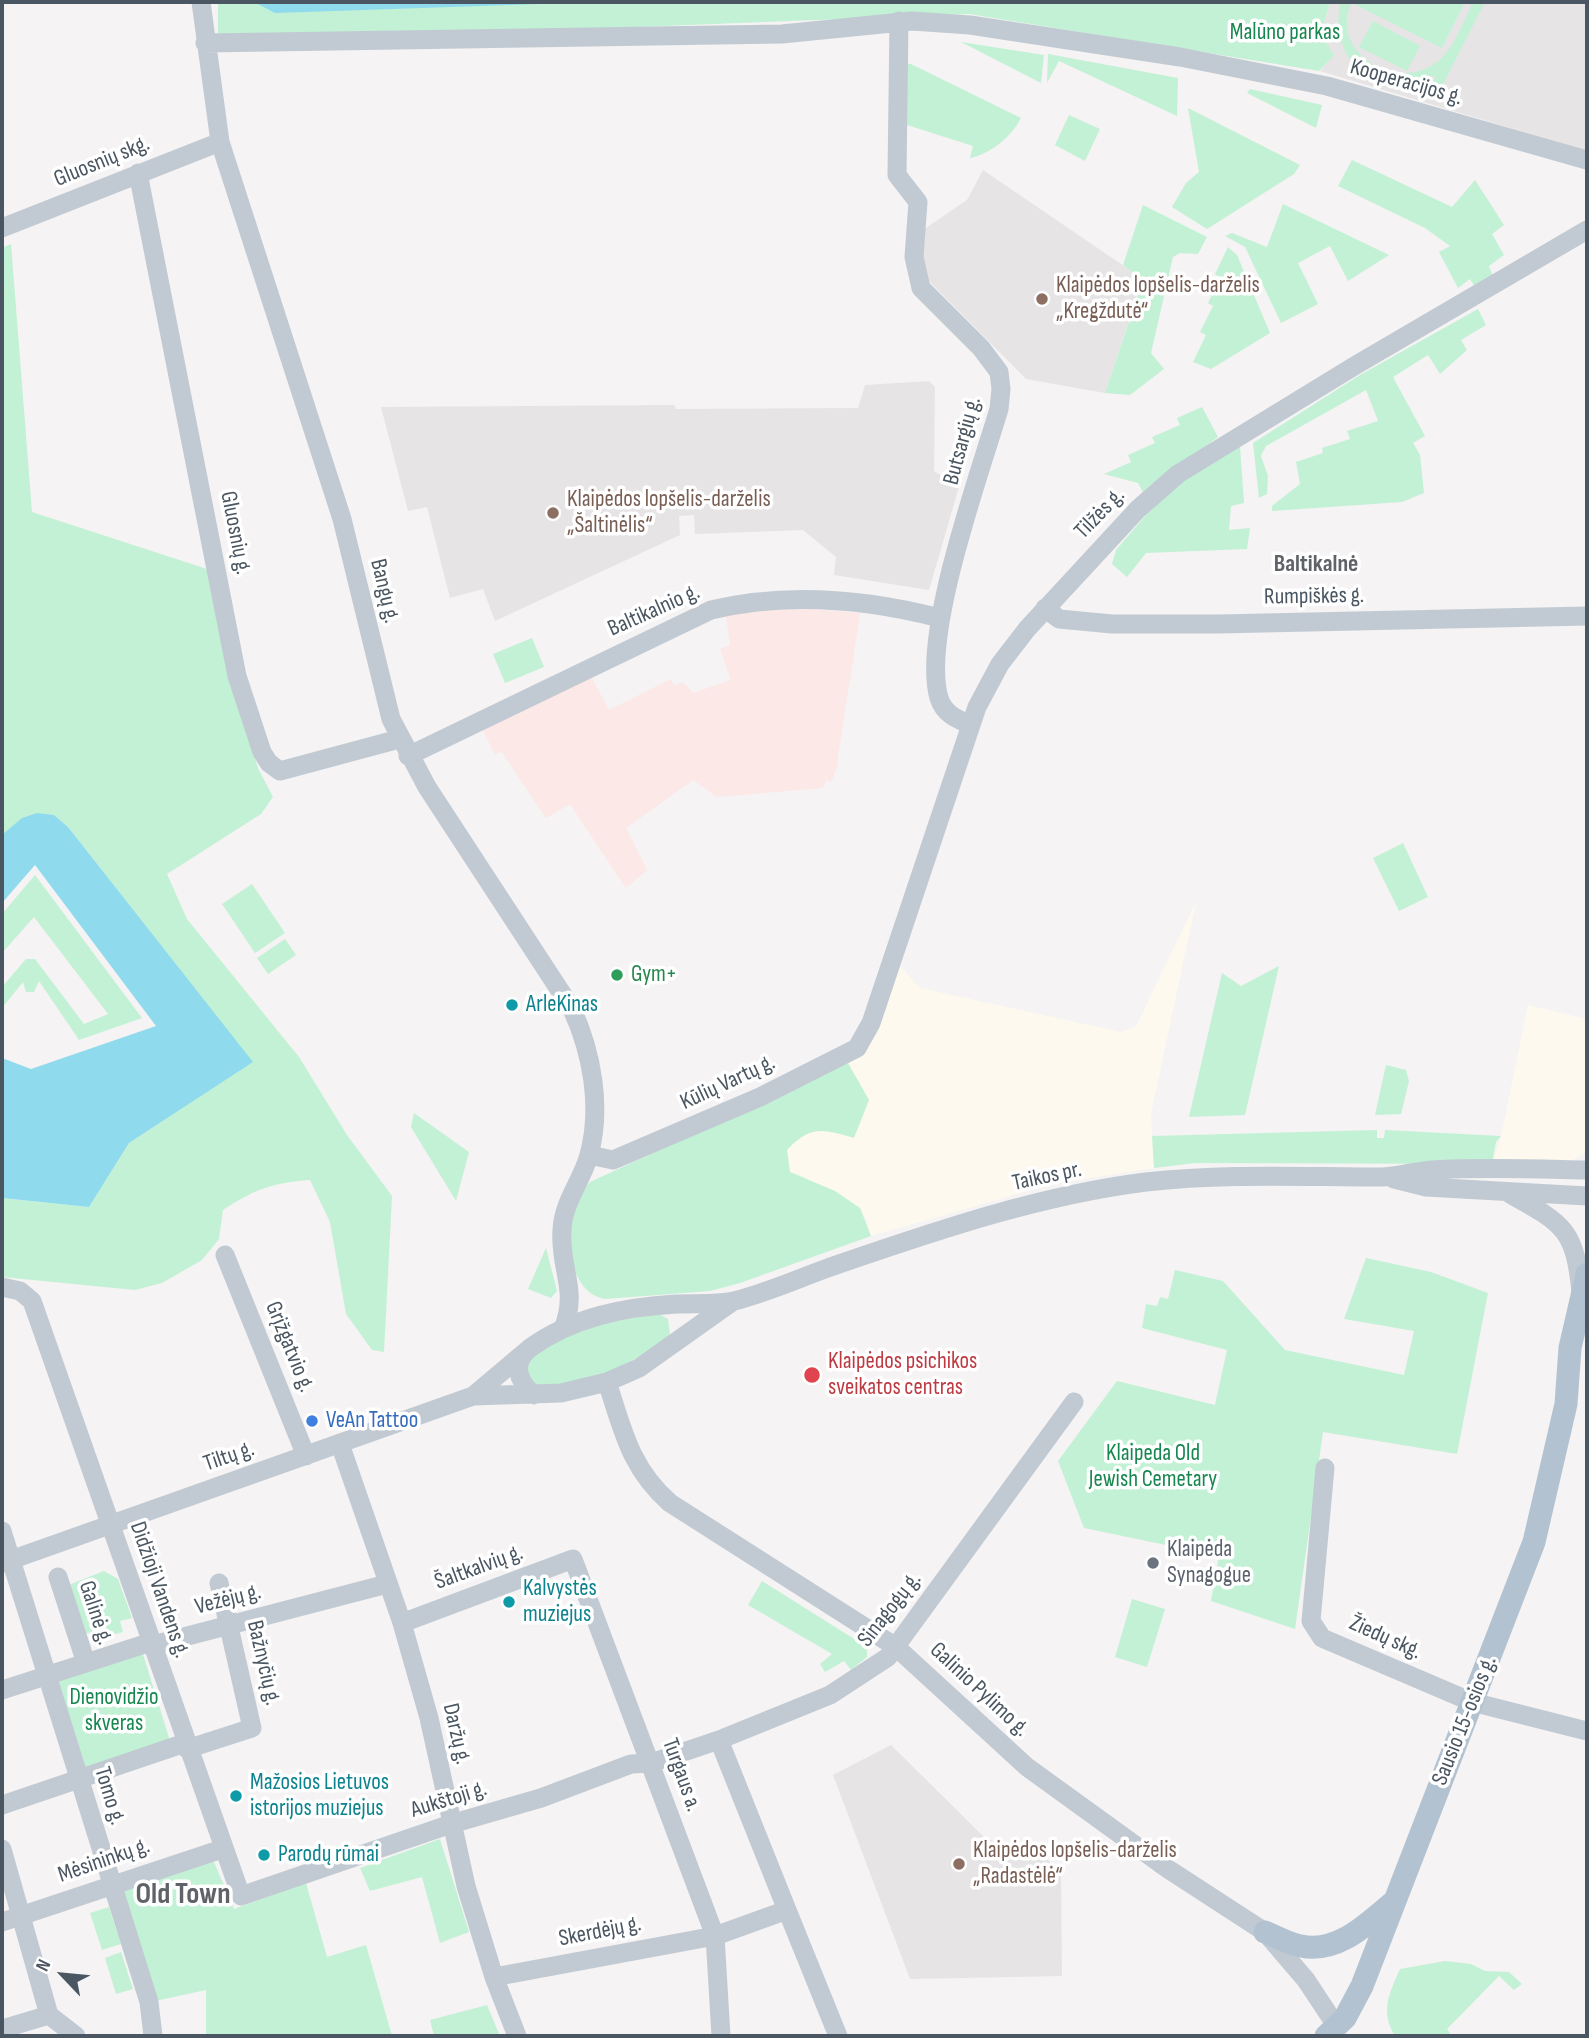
<!DOCTYPE html>
<html>
<head>
<meta charset="utf-8">
<style>
  body { margin:0 }
  #map { position:relative; width:1589px; height:2038px; overflow:hidden; background:#f5f3f3; font-family:"Sofia Sans Condensed",sans-serif }
  canvas { display:block }
  .frame { position:absolute; inset:0; border:4px solid #4a5661; pointer-events:none }
  .north { position:absolute; left:28px; top:1940px; width:70px; height:70px; -webkit-text-stroke:5px #fff; paint-order:stroke; rotate:296deg; font-size:19px; font-weight:700; line-height:28px; text-align:center; color:#4a5661 }
  .north::after { content:''; display:block; margin:auto; width:24px; height:32px; background:#4a5661; clip-path:polygon(50% 0,100% 100%,50% 72%,0 100%) }
</style>
</head>
<body>
<div id="map">
<canvas width="1589" height="2038"></canvas>
<div class="frame"></div>
<div class="north">N</div>
</div>
<script>
const g = document.querySelector('canvas').getContext('2d');
g.lineJoin = 'round';
function fillPath(path, color) { g.fillStyle = color; g.fill(path, 'evenodd'); }
function stroke(path, color, width, dash) { g.strokeStyle = color; g.lineWidth = width; g.lineCap = dash ? 'butt' : 'round'; g.setLineDash(dash || []); g.stroke(path); }
function write(font, color, halo, rows, align = 'center') {
  g.font = font + ' "Sofia Sans Condensed",sans-serif'; g.lineWidth = 7; g.setLineDash([]); g.textBaseline = 'middle'; g.strokeStyle = halo; g.fillStyle = color; for (const [text, x, y, turn = 0] of rows) {
    g.save(); g.translate(x, y); g.rotate((+turn || 0) * Math.PI / 180); g.textAlign = isNaN(turn) ? turn : align; if (halo) g.strokeText(text, 0, 0); g.fillText(text, 0, 0); g.restore();
  }
}
const commercial = new Path2D(`
  M 1196,902 L 1151,1114 L 1154,1168 L 1052,1184 L 871,1236 L 865,1216 L 801,1175 L 790,1172 L 787,1150 L 802,1134 L 825,1130 L 854,1137 L 869,1100 L 848,1063 L 876,1035 L 900,966 L 920,988 L 1121,1032 L 1136,1026 Z
  M 1528,1005 L 1587,1019 L 1587,1152 L 1573,1160 L 1492,1164 L 1501,1136 Z`);
const education = new Path2D(`
  M 1330,2 L 1587,2 L 1587,151 L 1320,71 L 1333,55 L 1321,35 Z
  M 983,170 L 1143,279 L 1105,393 L 1026,379 L 926,278 L 920,232 L 967,200 Z
  M 929,381 L 935,387 L 934,471 L 959,487 L 929,590 L 834,575 L 836,557 L 803,530 L 695,534 L 694,515 L 679,516 L 680,535 L 495,621 L 483,589 L 450,598 L 427,507 L 408,511 L 381,407 L 674,405 L 676,409 L 858,408 L 865,385 Z
  M 891,1745 L 986,1839 L 1042,1853 L 1061,1875 L 1062,1976 L 910,1979 L 833,1775 Z`);
const medical = new Path2D(`
  M 811,609 L 860,613 L 836,770 L 831,782 L 826,780 L 823,788 L 717,797 L 693,780 L 626,828 L 647,870 L 626,888 L 570,804 L 546,818 L 501,751 L 495,755 L 482,728 L 589,673 L 609,710 L 671,679 L 674,686 L 683,682 L 693,693 L 731,680 L 720,649 L 730,645 L 726,616 L 753,611 Z`);
const green = new Path2D(`
  M 218,2 L 1330,2 L 1321,35 L 1334,55 L 1319,71 L 969,14 L 587,29 L 218,35 Z
  M 1340,2 L 1352,2 C 1327,51 1397,94 1437,62 C 1455,48 1463,22 1473,2 L 1485,2 L 1438,94 L 1430,89 L 1436,75 C 1379,103 1329,65 1340,2 Z
  M 1358,2 L 1465,2 L 1442,48 L 1356,5 Z
  M 1373,21 L 1420,46 L 1407,71 L 1359,47 Z
  M 961,42 L 1044,55 L 1041,83 Z
  M 1048,54 L 1178,78 L 1177,116 L 1059,61 L 1047,83 Z
  M 904,64 L 911,64 L 1021,118 C 1012,136 991,154 970,158 L 973,146 L 907,125 Z
  M 1250,89 L 1322,105 L 1316,128 L 1247,93 Z
  M 1188,108 L 1300,165 L 1294,174 L 1207,229 L 1172,207 L 1186,183 L 1199,172 Z
  M 1069,115 L 1100,129 L 1085,161 L 1055,145 Z
  M 1352,160 L 1452,207 L 1475,180 L 1504,225 L 1492,234 L 1504,255 L 1489,266 L 1493,277 L 1476,289 L 1470,279 L 1458,288 L 1439,252 L 1450,246 L 1425,228 L 1338,186 Z
  M 1283,204 L 1389,255 L 1348,281 L 1330,246 L 1298,263 L 1318,304 L 1281,323 L 1245,247 L 1225,236 L 1232,233 L 1267,247 Z
  M 1143,205 L 1207,237 L 1198,254 L 1180,253 L 1173,257 L 1151,353 L 1164,369 L 1130,395 L 1105,393 L 1143,280 L 1123,265 Z
  M 11,244 L 32,512 L 210,570 L 231,681 L 258,768 L 273,797 L 261,814 L 167,874 L 187,919 L 299,1057 L 347,1135 L 392,1196 L 384,1352 L 372,1350 L 346,1314 L 330,1222 L 310,1180 C 272,1183 255,1189 223,1210 L 219,1239 L 202,1260 L 162,1283 L 135,1290 L 2,1277 L 2,1198 L 89,1207 L 129,1143 L 252,1062 L 68,827 L 54,815 L 2,835 L 2,248 Z
  M 1228,247 L 1237,255 L 1270,333 L 1211,369 L 1193,362 L 1206,335 L 1200,332 L 1213,306 L 1208,303 L 1220,277 L 1215,274 Z
  M 1478,309 L 1486,325 L 1461,340 L 1467,350 L 1440,374 L 1428,355 L 1393,377 L 1425,436 L 1413,443 L 1420,455 L 1424,493 L 1402,502 L 1272,511 L 1272,506 L 1300,484 L 1296,462 L 1323,453 L 1322,448 L 1350,439 L 1347,431 L 1378,421 L 1366,390 L 1266,446 L 1261,456 L 1268,476 L 1267,494 L 1259,498 L 1253,443 L 1360,375 Z
  M 1202,407 L 1218,437 L 1144,494 L 1138,483 L 1104,474 L 1131,462 L 1128,455 L 1155,443 L 1152,437 L 1180,425 L 1177,418 Z
  M 1240,446 L 1244,503 L 1231,506 L 1229,530 L 1250,528 L 1247,549 L 1146,553 L 1127,577 L 1112,564 L 1116,550 L 1169,488 Z
  M 532,638 L 544,667 L 505,683 L 493,654 Z
  M 1403,843 L 1428,897 L 1399,911 L 1373,858 Z
  M 35,875 L 142,1018 L 79,1040 L 39,981 L 34,992 L 26,992 L 23,982 L 2,1008 L 2,987 L 26,959 L 35,959 L 84,1024 L 108,1014 L 34,917 L 2,953 L 2,914 Z
  M 252,884 L 285,933 L 255,953 L 222,904 Z
  M 285,939 L 296,955 L 268,974 L 257,958 Z
  M 1279,966 L 1245,1115 L 1189,1117 L 1222,973 L 1241,986 Z
  M 848,1063 L 869,1100 L 854,1138 C 822,1129 811,1125 787,1150 L 790,1172 L 835,1191 L 860,1208 L 871,1236 L 740,1283 L 710,1291 L 605,1299 C 570,1293 564,1238 573,1210 C 576,1199 583,1190 590,1182 Z
  M 1386,1065 L 1406,1070 L 1409,1081 L 1401,1114 L 1375,1115 Z
  M 414,1113 L 469,1152 L 456,1201 L 411,1127 Z
  M 1377,1130 L 1377,1138 L 1384,1138 L 1385,1130 L 1501,1136 L 1496,1142 L 1492,1164 L 1195,1163 L 1154,1168 L 1152,1136 Z
  M 546,1248 L 557,1291 L 551,1298 L 528,1289 Z
  M 1366,1258 L 1431,1272 L 1488,1293 L 1457,1454 L 1323,1432 L 1295,1629 L 1211,1601 L 1219,1556 L 1084,1528 L 1058,1461 L 1117,1381 L 1215,1405 L 1227,1350 L 1142,1328 L 1146,1304 L 1157,1306 L 1160,1297 L 1168,1299 L 1175,1270 L 1223,1281 L 1285,1350 L 1404,1375 L 1414,1331 L 1344,1319 Z
  M 659,1314 L 668,1319 L 670,1334 C 645,1360 560,1401 527,1381 L 529,1359 C 577,1327 603,1322 659,1314 Z
  M 104,1571 L 118,1579 L 132,1618 L 120,1621 L 123,1632 L 98,1639 L 95,1631 L 81,1635 L 66,1586 Z
  M 762,1581 L 867,1647 L 867,1657 L 851,1670 L 844,1661 L 825,1672 L 820,1664 L 832,1654 L 748,1605 Z
  M 1132,1599 L 1165,1609 L 1147,1667 L 1115,1657 Z
  M 142,1651 L 170,1741 L 86,1769 L 55,1679 Z
  M 440,1839 L 469,1932 L 440,1943 L 422,1877 L 370,1891 L 360,1868 Z
  M 214,1862 L 234,1909 L 306,1883 L 327,1957 L 366,1945 L 392,2036 L 206,2036 L 206,1990 L 155,2001 L 120,1887 L 187,1865 Z
  M 109,1907 L 121,1944 L 102,1950 L 90,1913 Z
  M 121,1952 L 133,1989 L 116,1994 L 105,1958 Z
  M 1445,1961 L 1471,1964 L 1485,1971 L 1509,1972 L 1522,1984 L 1514,1990 L 1499,1976 L 1447,2029 L 1452,2036 L 1395,2036 C 1380,2011 1389,1994 1400,1969 Z
  M 487,2005 L 500,2036 L 434,2036 L 430,2020 Z`);
const water = new Path2D(`
  M 254,2 L 598,2 L 275,13 Z
  M 37,813 L 54,815 L 68,827 L 253,1062 L 129,1143 L 89,1207 L 2,1198 L 2,1058 L 31,1069 L 156,1026 L 35,865 L 2,903 L 2,835 L 22,818 Z`);
const minor = new Path2D(`
  M 201,2 L 220,142 L 342,519 L 391,719 L 427,787 L 572,1009 C 592,1053 602,1107 589,1155 C 582,1181 563,1202 562,1230 C 559,1269 579,1289 563,1329
  M 899,21 L 897,175 L 918,202 L 914,257 L 921,288 L 981,348 L 999,372 L 1001,389 L 999,409 C 979,476 921,636 939,698 C 944,714 957,719 971,725
  M 205,43 L 782,34 L 912,21 L 970,25 L 1180,57 L 1327,86 L 1587,160
  M 138,173 L 237,676 L 262,752 L 269,763 L 280,771 L 399,739
  M 2,228 L 220,142
  M 1045,608 L 1059,619 L 1112,624 L 1218,624 L 1587,616
  M 408,756 L 711,610 C 786,592 866,599 940,618
  M 589,1155 L 613,1160 L 760,1097 L 857,1048 L 871,1023 L 977,707 L 1000,664 L 1027,629 L 1138,509 L 1178,474 L 1356,365 L 1587,230
  M 1394,1179 L 1426,1187 L 1587,1196
  M 1510,1194 C 1564,1224 1575,1229 1581,1293
  M 225,1255 L 306,1456
  M 2,1287 L 20,1291 L 32,1301 L 241,1896 L 451,1824 L 541,1798 L 631,1764 L 651,1763 L 719,1740 L 830,1695 L 888,1657 L 1074,1402
  M 607,1382 C 623,1430 630,1468 670,1503 L 896,1647 L 1027,1767 L 1168,1869 L 1265,1932 L 1306,1980 L 1337,2027
  M 534,1395 C 518,1382 511,1363 530,1348 C 573,1317 625,1307 676,1304 C 695,1303 716,1305 734,1301 C 770,1292 806,1275 842,1263 C 941,1229 1042,1195 1146,1182 C 1225,1173 1303,1177 1381,1177 C 1398,1177 1415,1171 1432,1170 C 1484,1167 1536,1169 1587,1170
  M 473,1396 L 524,1353
  M 340,1444 L 402,1623 L 429,1718 L 466,1886 L 494,1977 L 517,2036
  M 1325,1468 L 1311,1621 L 1322,1638 L 1472,1702 L 1587,1731
  M 2,1531 L 149,2002 L 153,2036
  M 2,1563 L 473,1396 L 561,1393 L 607,1382 L 639,1368 L 732,1302
  M 58,1577 L 86,1663
  M 402,1623 L 573,1559 L 715,1936 L 721,2036
  M 2,1690 L 145,1644 L 153,1645 L 387,1584
  M 719,1740 L 787,1910
  M 187,1749 L 252,1728 L 219,1583
  M 2,1805 L 185,1743
  M 2,1849 L 49,2015 L 76,2036
  M 2,1922 L 222,1849
  M 494,1977 L 715,1936 L 787,1910 L 838,2036
  M 2,2029 L 49,2015`);
const major = new Path2D(`
  M 1265,1932 C 1277,1937 1289,1944 1301,1946 C 1337,1954 1367,1924 1392,1903
  M 1326,2036 L 1345,2018 L 1362,1986 L 1534,1542 L 1566,1404 L 1570,1348 L 1587,1274`);
const markers = [
  [1042,299,7,"#8d6e63"],
  [553,513,7,"#8d6e63"],
  [617,975,7,"#2e9e5b"],
  [512,1005,7,"#0f9aa8"],
  [812,1375,9,"#e0444e"],
  [312,1421,7,"#3f7fe0"],
  [1153,1563,7,"#6b7280"],
  [509,1602,7,"#0f9aa8"],
  [236,1796,7,"#0f9aa8"],
  [264,1855,7,"#0f9aa8"],
  [959,1864,7,"#8d6e63"]
];
const parkNames = [
  ["Malūno parkas",1285,33],
  ["Klaipeda Old",1153,1454],
  ["Jewish Cemetary",1153,1480],
  ["Dienovidžio",114,1698],
  ["skveras",114,1724]
];
const streetNames = [
  ["Kooperacijos g.",1406,83,16],
  ["Gluosnių skg.",102,162,-22],
  ["Butsargių g.",963,441,-75],
  ["Tilžės g.",1100,514,-46],
  ["Gluosnių g.",235,533,79],
  ["Bangų g.",384,591,77],
  ["Rumpiškės g.",1314,597,-1],
  ["Baltikalnio g.",654,611,-24],
  ["Kūlių Vartų g.",728,1083,-25],
  ["Taikos pr.",1047,1177,-12],
  ["Grįžgatvio g.",289,1347,68],
  ["Tiltų g.",229,1457,-19],
  ["Šaltkalvių g.",479,1568,-20],
  ["Didžioji Vandens g.",159,1590,71],
  ["Vežėjų g.",228,1600,-14],
  ["Sinagogų g.",890,1610,-52],
  ["Galinė g.",95,1613,72],
  ["Žiedų skg.",1385,1638,24],
  ["Bažnyčių g.",263,1663,77],
  ["Galinio Pylimo g.",979,1690,43],
  ["Sausio 15-osios g.",1465,1721,-68],
  ["Daržų g.",456,1734,77],
  ["Turgaus a.",681,1775,70],
  ["Tomo g.",109,1796,73],
  ["Aukštoji g.",449,1800,-17],
  ["Mėsininkų g.",104,1861,-19],
  ["Skerdėjų g.",600,1932,-11]
];
const educationNames = [
  ["Klaipėdos lopšelis-darželis",1056,286],
  ["„Kregždutė“",1056,312],
  ["Klaipėdos lopšelis-darželis",567,500],
  ["„Šaltinėlis“",567,526],
  ["Klaipėdos lopšelis-darželis",973,1851],
  ["„Radastėlė“",973,1877]
];
const leisureNames = [
  ["Gym+",631,975]
];
const cultureNames = [
  ["ArleKinas",526,1005],
  ["Kalvystės",523,1589],
  ["muziejus",523,1615],
  ["Mažosios Lietuvos",250,1783],
  ["istorijos muziejus",250,1809],
  ["Parodų rūmai",278,1855]
];
const healthNames = [
  ["Klaipėdos psichikos",828,1362],
  ["sveikatos centras",828,1388]
];
const shopNames = [
  ["VeAn Tattoo",326,1421]
];
const worshipNames = [
  ["Klaipėda",1167,1550],
  ["Synagogue",1167,1576]
];
const neighbourhoodNames = [
  ["Baltikalnė",1316,565]
];
const districtNames = [
  ["Old Town",183,1895]
];
fillPath(commercial, '#fdf9ef');
fillPath(education, '#e6e4e5');
fillPath(medical, '#fce8e6');
fillPath(green, '#c3f1d5');
fillPath(water, '#90daee');
stroke(minor, '#c1cad2', 19);
stroke(major, '#b3c2d1', 23);
for (const [x, y, r, color] of markers) { const dot = new Path2D(); dot.arc(x, y, r, 0, 2 * Math.PI); g.fillStyle = color; g.fill(dot); stroke(dot, '#fff', 2.5); }
write('23px', '#17864f', '#fff', parkNames);
write('23px', '#4a5661', '#fff', streetNames);
write('23px', '#785e54', '#fff', educationNames, 'left');
write('23px', '#27864d', '#fff', leisureNames, 'left');
write('23px', '#0d838f', '#fff', cultureNames, 'left');
write('23px', '#be3a42', '#fff', healthNames, 'left');
write('23px', '#366cbe', '#fff', shopNames, 'left');
write('23px', '#5b616d', '#fff', worshipNames, 'left');
write('bold 24px', '#5f6368', '#fff', neighbourhoodNames);
write('bold 30px', '#5f6368', '#fff', districtNames);
</script>
</body>
</html>
